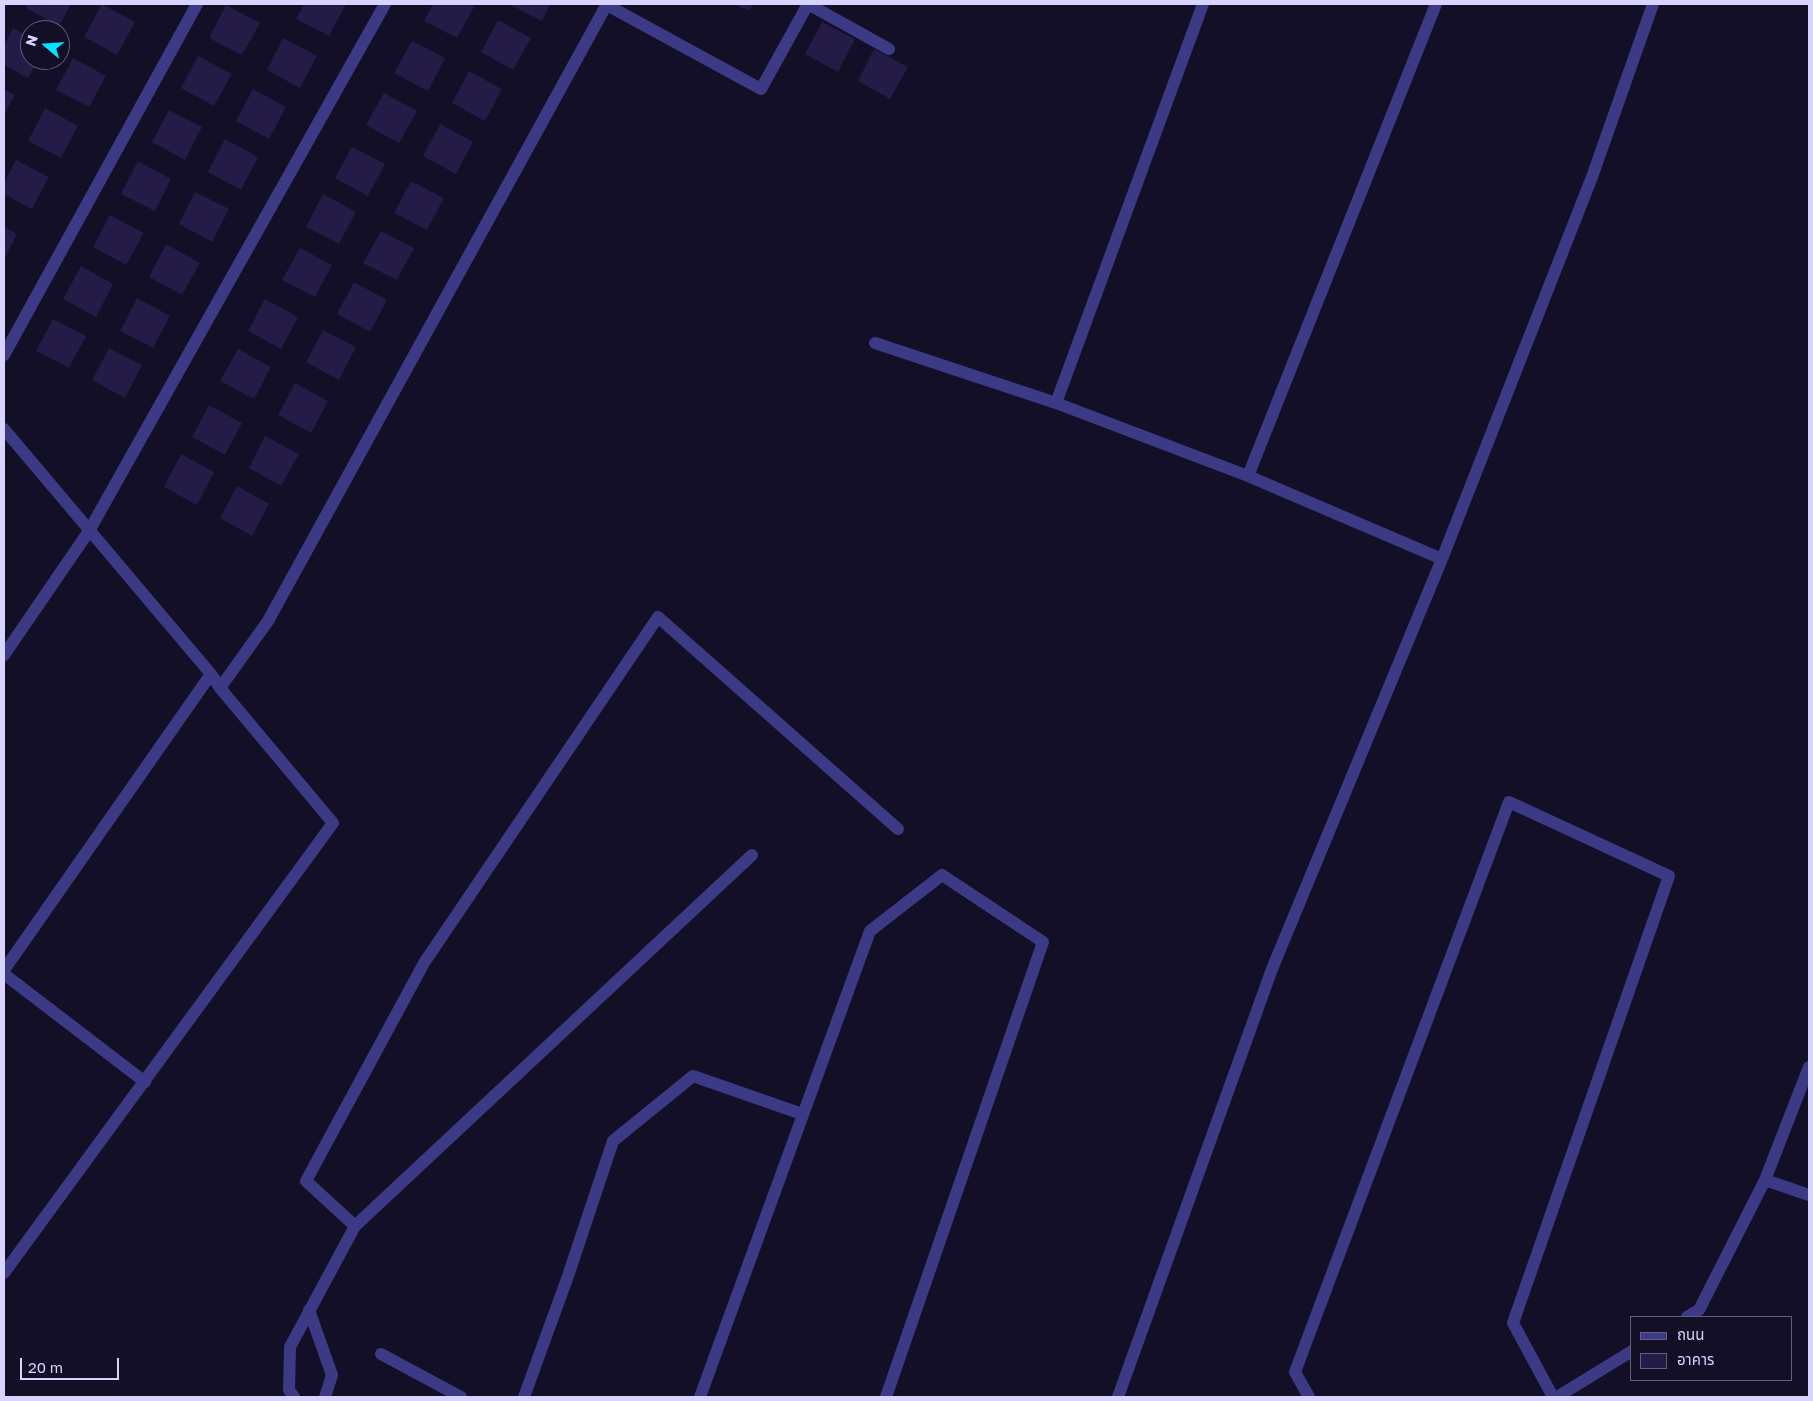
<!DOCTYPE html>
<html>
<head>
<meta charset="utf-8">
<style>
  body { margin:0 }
  #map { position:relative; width:1813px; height:1401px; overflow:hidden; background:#130f26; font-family:"Golos Text","Noto Sans Thai",sans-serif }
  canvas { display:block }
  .frame { position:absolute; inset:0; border:5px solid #d9d4ff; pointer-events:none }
  .legend { position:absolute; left:1630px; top:1316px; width:162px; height:65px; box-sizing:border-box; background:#130f26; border:1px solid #625e7d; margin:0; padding:6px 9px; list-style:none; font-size:15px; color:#d9d4ff }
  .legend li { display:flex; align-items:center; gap:10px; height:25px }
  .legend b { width:25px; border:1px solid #625e7d }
  .north { position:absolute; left:20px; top:20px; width:50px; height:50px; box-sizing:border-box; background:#130f26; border:1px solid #625e7d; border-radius:50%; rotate:288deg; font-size:14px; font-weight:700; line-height:20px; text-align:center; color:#d9d4ff }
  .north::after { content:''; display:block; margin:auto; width:18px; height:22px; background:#00e5ff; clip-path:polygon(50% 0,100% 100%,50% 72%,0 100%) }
  .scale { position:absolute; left:20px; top:1358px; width:99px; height:22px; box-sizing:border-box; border:2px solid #d9d4ff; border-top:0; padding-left:6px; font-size:15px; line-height:18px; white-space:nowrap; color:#d9d4ff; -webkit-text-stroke:4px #130f26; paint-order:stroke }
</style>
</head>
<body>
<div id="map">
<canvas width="1813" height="1401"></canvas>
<div class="frame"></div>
<ul class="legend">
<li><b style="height:6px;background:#3d3a85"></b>ถนน</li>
<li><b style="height:14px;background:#241b47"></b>อาคาร</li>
</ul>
<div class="north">N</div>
<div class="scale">20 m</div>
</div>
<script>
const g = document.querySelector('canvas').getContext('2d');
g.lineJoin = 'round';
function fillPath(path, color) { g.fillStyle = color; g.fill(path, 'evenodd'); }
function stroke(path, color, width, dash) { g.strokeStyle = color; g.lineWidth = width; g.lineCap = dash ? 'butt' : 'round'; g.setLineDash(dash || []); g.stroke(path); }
const building = new Path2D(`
  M 28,4 L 71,4 L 59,26 L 26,8 Z
  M 102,4 L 135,22 L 117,55 L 84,37 Z
  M 304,4 L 346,4 L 329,36 L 296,19 Z
  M 433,4 L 469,4 L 474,7 L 457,38 L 424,21 Z
  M 509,4 L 550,4 L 542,21 Z
  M 735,4 L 753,4 L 749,11 Z
  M 226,5 L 260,23 L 242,55 L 209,38 Z
  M 498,20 L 531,38 L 513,70 L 481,52 Z
  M 822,22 L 855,39 L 838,72 L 805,54 Z
  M 13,28 L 30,37 L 30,60 L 38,60 L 28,78 L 4,65 L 4,45 Z
  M 283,38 L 317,56 L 300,88 L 267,70 Z
  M 412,41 L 445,58 L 428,91 L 394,73 Z
  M 874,49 L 908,67 L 890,99 L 858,81 Z
  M 198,56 L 232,74 L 214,106 L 181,88 Z
  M 73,58 L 106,76 L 89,107 L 56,90 Z
  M 469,71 L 502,89 L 485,121 L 452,103 Z
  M 4,89 L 15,95 L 4,115 Z
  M 253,89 L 286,107 L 269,139 L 236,121 Z
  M 384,93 L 417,111 L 399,143 L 366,125 Z
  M 45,108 L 78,126 L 61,158 L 28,141 Z
  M 169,110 L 202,127 L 185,160 L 152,142 Z
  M 440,124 L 473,142 L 456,174 L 423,156 Z
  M 225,139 L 258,157 L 241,190 L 208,172 Z
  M 352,147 L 385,164 L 368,196 L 335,178 Z
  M 16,160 L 49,177 L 32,209 L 4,194 L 4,183 Z
  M 138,161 L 171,179 L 155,211 L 121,194 Z
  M 411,181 L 444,198 L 427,230 L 394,213 Z
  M 195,192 L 229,209 L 212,242 L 179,224 Z
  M 323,194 L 356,212 L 339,244 L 306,227 Z
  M 110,215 L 144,233 L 126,265 L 93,247 Z
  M 4,227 L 17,234 L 4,259 Z
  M 381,231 L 414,248 L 397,280 L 363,263 Z
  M 166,244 L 200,263 L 182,295 L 149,277 Z
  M 300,248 L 332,265 L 315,297 L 282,280 Z
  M 81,266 L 113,284 L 96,317 L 63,299 Z
  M 354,282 L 387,300 L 370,332 L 337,314 Z
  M 137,298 L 170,316 L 153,348 L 120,331 Z
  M 265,299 L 298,317 L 281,349 L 248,331 Z
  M 53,319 L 86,336 L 69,368 L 36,351 Z
  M 323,330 L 356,347 L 339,380 L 306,362 Z
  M 109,348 L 142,365 L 125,398 L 92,380 Z
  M 238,349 L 271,367 L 254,399 L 220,381 Z
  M 295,383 L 328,401 L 311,433 L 278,415 Z
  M 209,405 L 242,423 L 225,455 L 192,437 Z
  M 265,436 L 299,454 L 281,486 L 249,468 Z
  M 181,454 L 214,472 L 197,505 L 164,487 Z
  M 237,486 L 269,504 L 252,536 L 220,518 Z`);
const minor = new Path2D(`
  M 605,4 L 761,89 L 808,4 L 889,49
  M 875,343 L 1056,403 L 1248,476 L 1442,559
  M 4,355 L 197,4
  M 1056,403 L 1203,4
  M 4,429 L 211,674 L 220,688 L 333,823 L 4,1273
  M 1248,476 L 1436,4
  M 4,655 L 89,531 L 385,4
  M 220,688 L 268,621 L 607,4
  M 4,970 L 211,674
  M 4,974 L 145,1082
  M 1809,1067 L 1765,1180 L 1809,1195
  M 355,1226 L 306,1181 L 424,963 L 658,617 L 898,829
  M 309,1310 L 332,1375 L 325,1397
  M 1687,1317 L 1699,1310 L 1765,1180
  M 381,1354 L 461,1397
  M 294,1397 L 289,1390 L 290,1347 L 355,1226 L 752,855
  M 524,1397 L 568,1276 L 613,1141 L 693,1076 L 802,1114
  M 700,1397 L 870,931 L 942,875 L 1043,942 L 886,1397
  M 1118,1397 L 1272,969 L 1442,559 L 1592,177 L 1653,4
  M 1309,1397 L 1295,1372 L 1509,802 L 1669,876 L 1513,1323 L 1553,1397
  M 1557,1397 L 1632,1351`);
fillPath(building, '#241b47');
stroke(minor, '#3d3a85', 12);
</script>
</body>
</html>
